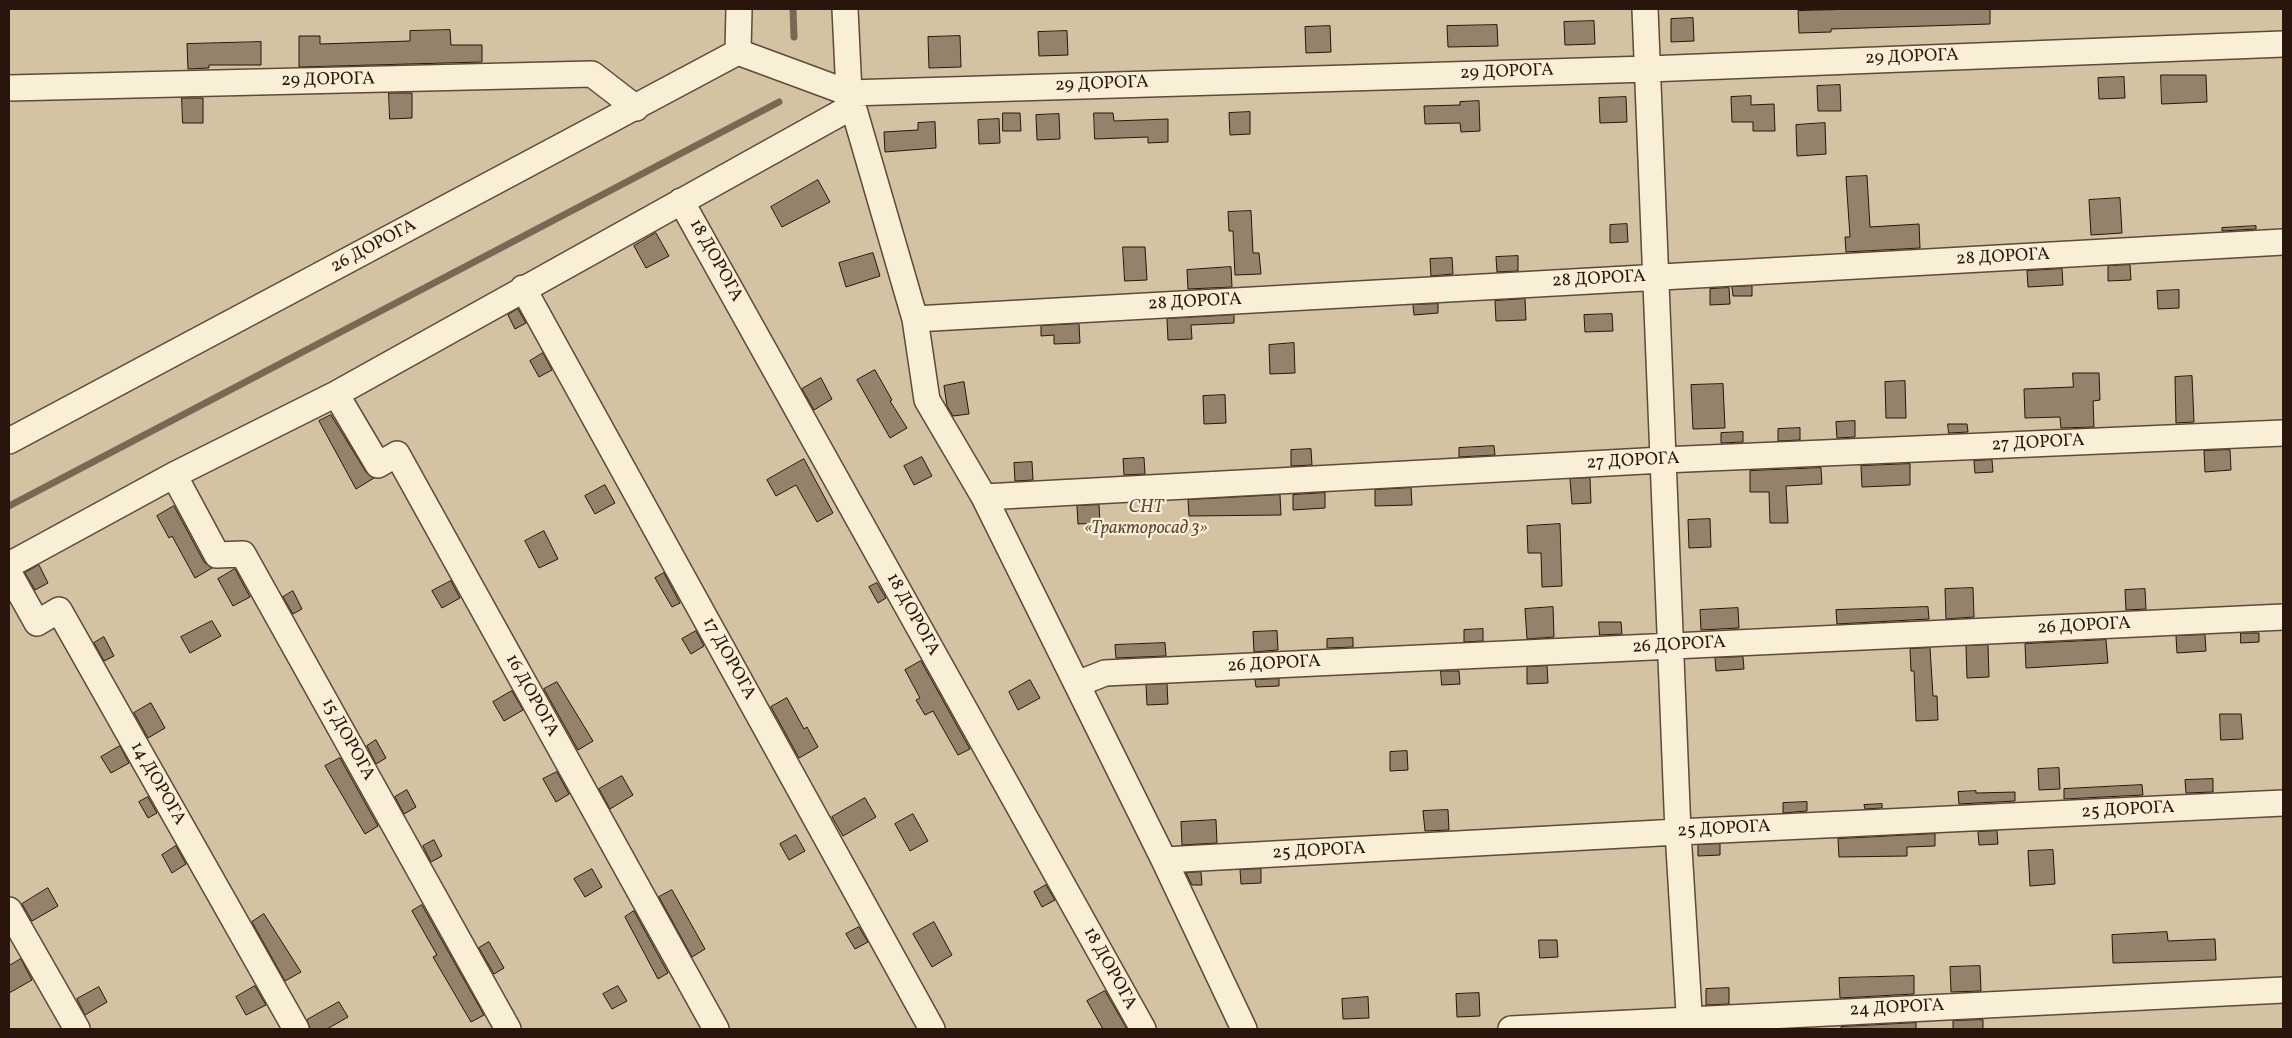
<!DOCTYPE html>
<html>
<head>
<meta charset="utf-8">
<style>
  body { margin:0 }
  #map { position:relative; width:2292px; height:1038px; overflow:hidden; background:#f6e7c0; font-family:Vollkorn,serif }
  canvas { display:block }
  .frame { position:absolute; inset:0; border:10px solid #2a150d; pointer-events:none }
</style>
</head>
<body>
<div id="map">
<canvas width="2292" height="1038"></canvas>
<div class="frame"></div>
</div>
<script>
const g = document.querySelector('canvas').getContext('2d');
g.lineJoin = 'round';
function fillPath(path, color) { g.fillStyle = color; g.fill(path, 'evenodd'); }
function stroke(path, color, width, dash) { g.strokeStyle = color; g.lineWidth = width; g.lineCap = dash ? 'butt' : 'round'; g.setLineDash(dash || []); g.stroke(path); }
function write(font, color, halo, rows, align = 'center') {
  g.font = font + ' Vollkorn,serif'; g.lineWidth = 4.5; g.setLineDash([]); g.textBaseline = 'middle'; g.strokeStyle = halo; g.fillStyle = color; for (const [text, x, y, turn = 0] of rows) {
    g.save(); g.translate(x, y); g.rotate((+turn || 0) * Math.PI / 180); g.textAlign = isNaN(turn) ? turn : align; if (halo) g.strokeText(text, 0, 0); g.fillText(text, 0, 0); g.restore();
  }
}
const green = new Path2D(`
  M 9,9 L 2283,9 L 2283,1029 L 9,1029 Z`);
const stream = new Path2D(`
  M 793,9 L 794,37
  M 9,506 L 779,102`);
const building = new Path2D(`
  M 1858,9 L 1990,9 L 1990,24 L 1831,29 L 1831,32 L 1799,33 L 1798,11 Z
  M 1693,18 L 1694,41 L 1671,42 L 1671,19 Z
  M 1594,21 L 1595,44 L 1565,45 L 1564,22 Z
  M 1497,25 L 1498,46 L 1448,47 L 1447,26 Z
  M 1330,26 L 1331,52 L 1306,53 L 1305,27 Z
  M 450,30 L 451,45 L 482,45 L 482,62 L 299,67 L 299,36 L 320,36 L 320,44 L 410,41 L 410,31 Z
  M 1067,31 L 1068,55 L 1039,56 L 1038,32 Z
  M 960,36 L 961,67 L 929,68 L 928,37 Z
  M 261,42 L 261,65 L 209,65 L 209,68 L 188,69 L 187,44 Z
  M 2161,75 L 2206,75 L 2207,102 L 2162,104 Z
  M 2124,77 L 2125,98 L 2099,99 L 2098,78 Z
  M 1840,85 L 1841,111 L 1818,111 L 1817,86 Z
  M 389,93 L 412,93 L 412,118 L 390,119 Z
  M 1751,96 L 1751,105 L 1774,104 L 1775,131 L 1753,131 L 1753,122 L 1732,122 L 1731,97 Z
  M 1626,97 L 1627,122 L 1600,123 L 1599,98 Z
  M 182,98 L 203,98 L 203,123 L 183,123 Z
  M 1479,101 L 1480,131 L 1461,132 L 1460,123 L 1425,124 L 1424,106 L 1460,105 L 1460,102 Z
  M 1250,112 L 1250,134 L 1230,135 L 1229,113 Z
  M 1003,113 L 1020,113 L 1021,131 L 1003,131 Z
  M 1094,113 L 1113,113 L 1114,121 L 1168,119 L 1168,142 L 1148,143 L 1148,137 L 1095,139 Z
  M 1059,114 L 1060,139 L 1037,140 L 1036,115 Z
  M 999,119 L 1000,143 L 979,144 L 978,120 Z
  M 935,122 L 936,148 L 885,152 L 884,132 L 918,130 L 918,123 Z
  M 1825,123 L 1826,154 L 1797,156 L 1796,125 Z
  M 1867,176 L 1870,227 L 1919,224 L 1920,248 L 1846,252 L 1845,237 L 1850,237 L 1846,177 Z
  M 818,180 L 830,202 L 782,227 L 771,207 Z
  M 2120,198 L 2122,233 L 2091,235 L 2089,200 Z
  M 1251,211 L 1253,253 L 1259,253 L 1261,274 L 1235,275 L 1233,231 L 1229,231 L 1228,212 Z
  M 1627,224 L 1628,242 L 1610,243 L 1610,225 Z
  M 2256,226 L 2256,229 L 2222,231 L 2222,228 Z
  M 656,233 L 669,256 L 646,268 L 634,246 Z
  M 1123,247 L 1145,247 L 1147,280 L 1125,281 Z
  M 873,253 L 880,276 L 846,287 L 839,263 Z
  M 1518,256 L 1518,271 L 1497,272 L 1496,257 Z
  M 1452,258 L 1453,274 L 1431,276 L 1430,259 Z
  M 2130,265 L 2131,280 L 2108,281 L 2108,266 Z
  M 1231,267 L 1232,287 L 1188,289 L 1187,270 Z
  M 2062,269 L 2063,285 L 2028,287 L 2027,271 Z
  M 1752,286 L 1752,296 L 1733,296 L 1732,287 Z
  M 1729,288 L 1730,304 L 1710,305 L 1710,289 Z
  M 2179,290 L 2179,308 L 2158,309 L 2157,291 Z
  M 1525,299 L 1526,320 L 1496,321 L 1495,301 Z
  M 1438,304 L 1438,313 L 1414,315 L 1413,305 Z
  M 518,309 L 526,323 L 515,329 L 508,315 Z
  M 1612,314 L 1613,331 L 1585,332 L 1584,315 Z
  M 1234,315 L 1234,323 L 1191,325 L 1192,339 L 1168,340 L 1167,319 Z
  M 1079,324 L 1080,343 L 1054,344 L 1054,335 L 1041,336 L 1041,326 Z
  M 1294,343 L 1295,373 L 1270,374 L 1269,345 Z
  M 543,353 L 552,370 L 539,377 L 530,361 Z
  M 875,370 L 892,400 L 890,401 L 907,428 L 890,438 L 857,380 Z
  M 2073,373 L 2099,373 L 2100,400 L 2093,401 L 2094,427 L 2061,428 L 2060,417 L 2025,418 L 2024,389 L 2073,387 Z
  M 2192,376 L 2194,422 L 2176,423 L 2175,377 Z
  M 821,378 L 832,399 L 814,410 L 802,389 Z
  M 1905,381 L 1906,418 L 1886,418 L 1885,382 Z
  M 964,382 L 969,414 L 953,416 L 947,406 L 944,386 Z
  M 1723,384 L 1725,428 L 1693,429 L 1691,385 Z
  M 1225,395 L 1226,423 L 1204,424 L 1203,396 Z
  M 331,415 L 366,472 L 374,478 L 356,489 L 319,421 Z
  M 1855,421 L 1855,437 L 1837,438 L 1836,422 Z
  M 1948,424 L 1967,424 L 1968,432 L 1949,433 Z
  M 1800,428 L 1800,440 L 1778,441 L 1778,429 Z
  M 1743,432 L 1743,442 L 1721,443 L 1721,433 Z
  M 1494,446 L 1495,455 L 1459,457 L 1459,448 Z
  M 1311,449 L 1312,465 L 1291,466 L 1291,450 Z
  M 2230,450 L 2231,470 L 2205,472 L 2204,451 Z
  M 922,457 L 932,476 L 914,485 L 904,466 Z
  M 1144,458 L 1145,474 L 1124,475 L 1123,459 Z
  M 804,459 L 833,513 L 817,522 L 796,485 L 776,496 L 767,480 Z
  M 1992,460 L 1993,472 L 1975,473 L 1974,461 Z
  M 1032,462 L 1033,480 L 1015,481 L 1014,463 Z
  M 1910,464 L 1910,485 L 1862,487 L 1861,466 Z
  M 1821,468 L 1822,484 L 1786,486 L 1788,523 L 1770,523 L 1769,492 L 1750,492 L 1750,471 Z
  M 1590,478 L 1591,503 L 1572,504 L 1570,479 Z
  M 605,485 L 615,503 L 595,514 L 585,496 Z
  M 1411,488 L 1412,505 L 1375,506 L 1375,490 Z
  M 1325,493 L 1325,508 L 1293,510 L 1293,495 Z
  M 1280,495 L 1281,515 L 1189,516 L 1188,500 Z
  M 1099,505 L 1100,523 L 1078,524 L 1077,506 Z
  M 174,506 L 204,562 L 212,568 L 195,578 L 172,536 L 169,538 L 157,516 Z
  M 1710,519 L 1711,547 L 1689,548 L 1688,520 Z
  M 1560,524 L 1562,586 L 1542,587 L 1541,553 L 1528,553 L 1527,526 Z
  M 544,531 L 558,559 L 539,568 L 525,541 Z
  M 39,565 L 48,583 L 35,590 L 25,573 Z
  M 235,569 L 250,597 L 233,606 L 218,579 Z
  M 664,573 L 680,603 L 672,607 L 655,578 Z
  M 451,581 L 460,598 L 442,608 L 432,591 Z
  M 877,583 L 886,598 L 878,603 L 869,587 Z
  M 1973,588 L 1974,617 L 1946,619 L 1945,589 Z
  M 2145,589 L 2146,609 L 2126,610 L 2125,590 Z
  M 293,591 L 302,609 L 293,614 L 283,597 Z
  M 1553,607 L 1554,637 L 1527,639 L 1525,609 Z
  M 1928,607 L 1929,619 L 1837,624 L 1836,610 Z
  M 1738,608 L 1739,628 L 1701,630 L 1700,610 Z
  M 212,621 L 221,636 L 190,653 L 181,637 Z
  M 1599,622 L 1621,622 L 1622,634 L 1600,635 Z
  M 1483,629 L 1483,641 L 1464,642 L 1464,630 Z
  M 696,631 L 704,646 L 691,654 L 682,639 Z
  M 1277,631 L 1278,650 L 1254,652 L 1253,632 Z
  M 2241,633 L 2259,633 L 2259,642 L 2241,643 Z
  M 2205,635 L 2206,651 L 2177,653 L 2176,636 Z
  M 104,637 L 114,656 L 104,661 L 94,643 Z
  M 1353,638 L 1353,647 L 1327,648 L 1327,639 Z
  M 2106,640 L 2108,663 L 2026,668 L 2025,644 Z
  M 1165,643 L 1166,656 L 1116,658 L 1115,645 Z
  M 1988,645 L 1989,677 L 1967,678 L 1966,646 Z
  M 1930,648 L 1933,696 L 1937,696 L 1938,720 L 1916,721 L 1914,671 L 1911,671 L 1910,649 Z
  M 1743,657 L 1744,669 L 1716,671 L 1715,658 Z
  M 921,661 L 970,749 L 958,755 L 933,711 L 925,715 L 916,700 L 920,698 L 905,670 Z
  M 1547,666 L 1548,683 L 1527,684 L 1527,667 Z
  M 1441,671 L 1459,671 L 1460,684 L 1442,685 Z
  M 1279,679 L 1279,686 L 1256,687 L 1255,680 Z
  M 1030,680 L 1040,698 L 1018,710 L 1009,692 Z
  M 557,682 L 593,741 L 578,750 L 544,689 Z
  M 1167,684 L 1168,704 L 1147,705 L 1146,685 Z
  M 512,691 L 523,710 L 504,721 L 493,702 Z
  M 787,698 L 804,729 L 807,727 L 818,747 L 799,758 L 771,707 Z
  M 151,703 L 165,728 L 148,738 L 134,713 Z
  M 2220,714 L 2241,714 L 2243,739 L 2221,740 Z
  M 376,740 L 386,758 L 376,764 L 367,746 Z
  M 120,746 L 129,763 L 111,773 L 101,757 Z
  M 1407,751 L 1408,770 L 1390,771 L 1390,752 Z
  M 340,758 L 378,826 L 365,834 L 325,766 Z
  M 2059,768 L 2060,789 L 2039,790 L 2038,769 Z
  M 557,772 L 569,794 L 556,802 L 543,779 Z
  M 622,776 L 633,795 L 610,809 L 599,789 Z
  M 2213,779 L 2213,792 L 2186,793 L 2185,780 Z
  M 2142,785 L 2143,795 L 2064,799 L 2064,789 Z
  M 407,790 L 416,807 L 404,814 L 395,797 Z
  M 1976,791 L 1976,793 L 2015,792 L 2015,801 L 1959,804 L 1958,792 Z
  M 148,797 L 157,813 L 148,818 L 139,802 Z
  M 865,798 L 876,817 L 843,836 L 832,817 Z
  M 1807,802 L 1807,811 L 1783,813 L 1783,803 Z
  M 1882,804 L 1882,808 L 1865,809 L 1864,805 Z
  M 1448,810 L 1449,830 L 1425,831 L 1423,811 Z
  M 913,814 L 928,841 L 910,851 L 895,824 Z
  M 1216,820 L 1217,843 L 1182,845 L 1181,822 Z
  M 1997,831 L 1998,844 L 1979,845 L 1978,832 Z
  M 1935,834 L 1935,846 L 1907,847 L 1907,856 L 1839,857 L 1838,839 Z
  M 796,835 L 805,851 L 789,860 L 780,844 Z
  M 434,840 L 442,856 L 431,862 L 423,846 Z
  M 1720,844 L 1720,855 L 1698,856 L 1698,845 Z
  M 176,846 L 186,864 L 172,873 L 162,855 Z
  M 2053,850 L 2055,884 L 2030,886 L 2028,851 Z
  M 592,869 L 602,887 L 585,897 L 574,879 Z
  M 1261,869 L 1261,883 L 1241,884 L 1240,870 Z
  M 1201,872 L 1202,885 L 1192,885 L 1186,873 Z
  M 1046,885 L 1055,900 L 1042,907 L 1034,892 Z
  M 48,888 L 58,906 L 32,921 L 22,904 Z
  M 672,890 L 705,949 L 692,957 L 659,897 Z
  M 422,905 L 484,1015 L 471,1022 L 433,957 L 437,955 L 412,911 Z
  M 634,911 L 668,973 L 658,979 L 625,917 Z
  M 264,914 L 301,972 L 285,981 L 252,922 Z
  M 934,922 L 952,955 L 932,967 L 913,934 Z
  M 859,927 L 868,942 L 855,949 L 846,934 Z
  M 2167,932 L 2168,941 L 2215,939 L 2216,960 L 2113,963 L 2112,935 Z
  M 1539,940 L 1557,940 L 1558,957 L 1540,958 Z
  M 489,942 L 504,968 L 494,974 L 479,948 Z
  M 21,959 L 32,980 L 9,993 L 9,966 Z
  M 1980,966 L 1981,991 L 1951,992 L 1950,967 Z
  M 1914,976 L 1914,994 L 1840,998 L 1839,978 Z
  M 255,986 L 266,1005 L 246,1015 L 236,997 Z
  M 618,986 L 627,1001 L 612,1009 L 603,994 Z
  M 99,987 L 107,1002 L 85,1015 L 77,999 Z
  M 1729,988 L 1729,1004 L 1706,1005 L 1706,989 Z
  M 1105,991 L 1127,1029 L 1103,1029 L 1087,1001 Z
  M 1479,993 L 1480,1016 L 1457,1017 L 1456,994 Z
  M 1368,997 L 1369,1018 L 1343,1019 L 1342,999 Z
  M 339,1002 L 348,1017 L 327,1029 L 310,1029 L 307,1020 Z
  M 1983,1020 L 1983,1029 L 1953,1029 L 1953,1021 Z
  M 1916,1023 L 1916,1029 L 1841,1029 L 1841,1027 Z`);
const minor = new Path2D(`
  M 1645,9 L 1678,832 L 1690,1029
  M 738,52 L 849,93 L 1648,69 L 2283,44
  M 738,52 L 739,9
  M 9,88 L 592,74 L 636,108
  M 853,106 L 915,319 L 927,400 L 984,497 L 1164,860 L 1244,1029
  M 681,201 L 1143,1029
  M 523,288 L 932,1029
  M 915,319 L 2283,242
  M 336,394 L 378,465 L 397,454 L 716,1029
  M 9,441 L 738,52
  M 174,475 L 217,555 L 243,554 L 508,1029
  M 984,497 L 1663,460 L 2283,433
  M 9,565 L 174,475 L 336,394 L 853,106 L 849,93 L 845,9
  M 9,573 L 37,623 L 59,610 L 296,1029
  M 1077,684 L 1105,673 L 2283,617
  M 1164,860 L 1678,832 L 2283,803
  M 9,910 L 77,1029
  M 1511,1029 L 2283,990`);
const streetNames = [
  ["29 ДОРОГА",1912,58,-2],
  ["29 ДОРОГА",1507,73,-2],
  ["29 ДОРОГА",328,81,-1],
  ["29 ДОРОГА",1102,85,-2],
  ["26 ДОРОГА",374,247,-28],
  ["28 ДОРОГА",2003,258,-3],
  ["18 ДОРОГА",715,261,61],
  ["28 ДОРОГА",1599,280,-3],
  ["28 ДОРОГА",1195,303,-3],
  ["27 ДОРОГА",2038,444,-3],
  ["27 ДОРОГА",1633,462,-3],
  ["18 ДОРОГА",912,615,61],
  ["26 ДОРОГА",2084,627,-3],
  ["26 ДОРОГА",1679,646,-3],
  ["17 ДОРОГА",728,659,61],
  ["26 ДОРОГА",1274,665,-3],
  ["16 ДОРОГА",531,696,61],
  ["15 ДОРОГА",347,740,61],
  ["14 ДОРОГА",157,784,60],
  ["25 ДОРОГА",2128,811,-3],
  ["25 ДОРОГА",1724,830,-3],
  ["25 ДОРОГА",1319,852,-3],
  ["18 ДОРОГА",1109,969,61],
  ["24 ДОРОГА",1897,1009,-3]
];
const parkNames = [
  ["СНТ",1146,509],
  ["«Тракторосад 3»",1146,530]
];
fillPath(green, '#d3c3a2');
stroke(stream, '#7b6854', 7);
fillPath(building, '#94826a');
stroke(building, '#2a150d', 1);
stroke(minor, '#5d4a3a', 28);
stroke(minor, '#f9efd6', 25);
write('18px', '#2a150d', '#f9efd6', streetNames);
write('italic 18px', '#5d493a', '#f9efd6', parkNames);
</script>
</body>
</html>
